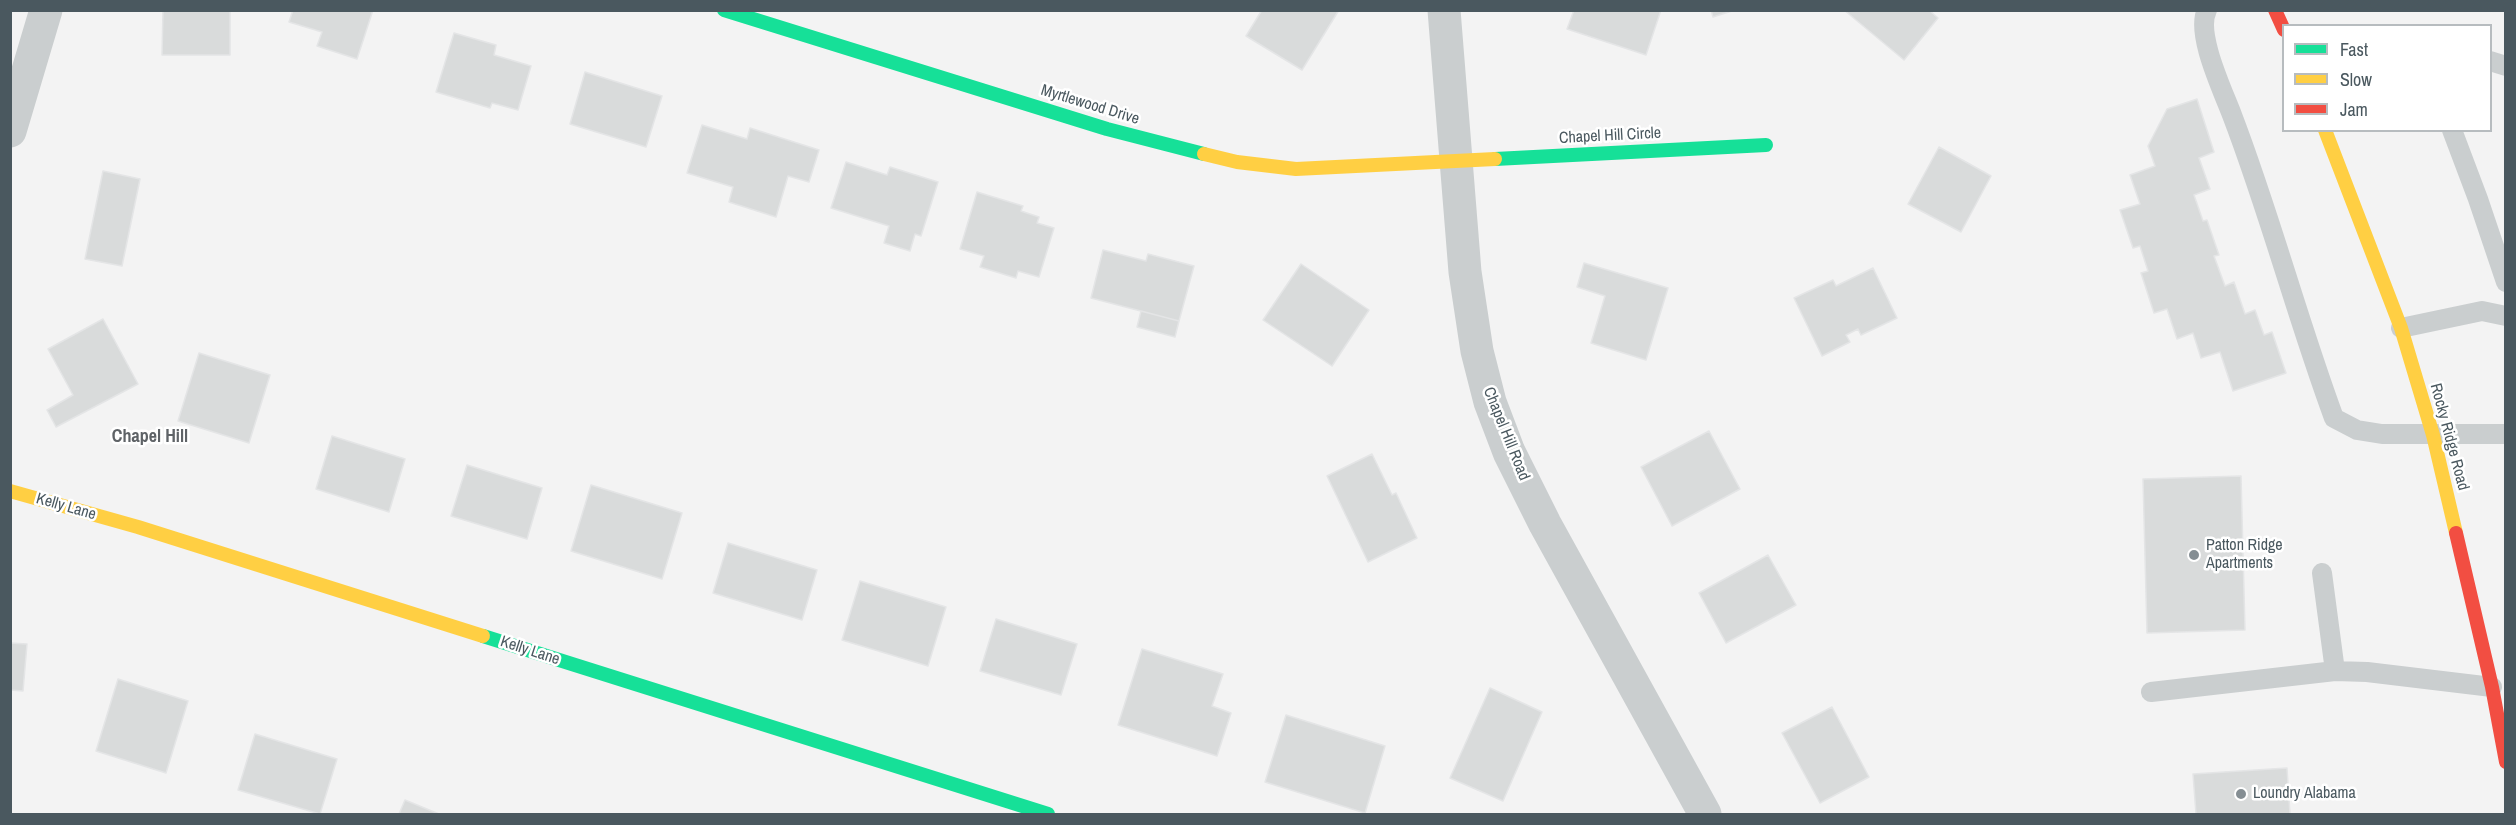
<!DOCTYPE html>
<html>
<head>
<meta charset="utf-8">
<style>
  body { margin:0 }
  #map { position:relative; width:2516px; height:825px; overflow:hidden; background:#f3f3f3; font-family:"Archivo Narrow",sans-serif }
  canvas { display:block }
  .frame { position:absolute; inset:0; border:12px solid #4a585f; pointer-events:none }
  .legend { position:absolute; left:2282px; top:24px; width:210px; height:108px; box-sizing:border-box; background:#fff; border:2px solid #b7bcbf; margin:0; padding:8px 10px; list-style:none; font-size:18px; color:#4a585f }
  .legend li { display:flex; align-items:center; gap:12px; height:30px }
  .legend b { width:30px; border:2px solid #b7bcbf }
</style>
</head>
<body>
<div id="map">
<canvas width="2516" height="825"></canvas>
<div class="frame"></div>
<ul class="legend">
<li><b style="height:8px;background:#16e098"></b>Fast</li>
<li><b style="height:8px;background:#ffcf43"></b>Slow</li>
<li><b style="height:8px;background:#f24e42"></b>Jam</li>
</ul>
</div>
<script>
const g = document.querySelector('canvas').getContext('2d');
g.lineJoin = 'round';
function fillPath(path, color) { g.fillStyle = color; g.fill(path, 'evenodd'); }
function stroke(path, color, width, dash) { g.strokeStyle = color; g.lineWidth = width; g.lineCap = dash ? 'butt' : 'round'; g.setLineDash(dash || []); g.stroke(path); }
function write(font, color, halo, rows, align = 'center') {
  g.font = font + ' "Archivo Narrow",sans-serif'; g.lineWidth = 5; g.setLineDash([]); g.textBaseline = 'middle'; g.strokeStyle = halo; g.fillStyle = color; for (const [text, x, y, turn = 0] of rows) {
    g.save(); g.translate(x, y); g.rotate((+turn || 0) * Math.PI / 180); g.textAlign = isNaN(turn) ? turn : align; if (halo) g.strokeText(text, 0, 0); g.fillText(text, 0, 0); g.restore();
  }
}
const building = new Path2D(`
  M 163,10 L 230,10 L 230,55 L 162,55 Z
  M 293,10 L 373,10 L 357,59 L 317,46 L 322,32 L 289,22 Z
  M 1262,10 L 1339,10 L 1302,70 L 1246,36 Z
  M 1574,10 L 1661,10 L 1646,55 L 1567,29 Z
  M 1711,10 L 1735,10 L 1713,17 Z
  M 1844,10 L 1929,10 L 1938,18 L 1904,60 Z
  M 454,33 L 496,45 L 494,55 L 531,66 L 518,110 L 492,103 L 490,108 L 436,92 Z
  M 585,72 L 662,96 L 646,147 L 570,124 Z
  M 2197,99 L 2214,152 L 2199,158 L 2210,189 L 2194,195 L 2203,221 L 2207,220 L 2219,255 L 2214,256 L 2225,286 L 2234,282 L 2245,314 L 2255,310 L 2264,335 L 2272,332 L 2286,373 L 2233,391 L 2220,352 L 2201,358 L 2193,333 L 2177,339 L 2167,309 L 2154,313 L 2141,273 L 2148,271 L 2140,246 L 2133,248 L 2120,210 L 2140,204 L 2130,175 L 2155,166 L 2148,146 L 2167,109 Z
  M 702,125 L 747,139 L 750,128 L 819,150 L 809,182 L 788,176 L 776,217 L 729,202 L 733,187 L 687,173 Z
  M 1939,147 L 1991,176 L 1961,232 L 1908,204 Z
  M 846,162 L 887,175 L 890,167 L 938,182 L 921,236 L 915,234 L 910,251 L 884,243 L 889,226 L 831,208 Z
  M 103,171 L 140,179 L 122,266 L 85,259 Z
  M 977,192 L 1023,206 L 1021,211 L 1039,217 L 1037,223 L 1054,228 L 1039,277 L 1018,271 L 1016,278 L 980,267 L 984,256 L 960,249 Z
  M 1103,250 L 1146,261 L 1148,254 L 1194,266 L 1179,321 L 1091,298 Z
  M 1584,263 L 1668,288 L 1646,360 L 1591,343 L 1605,296 L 1577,287 Z
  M 1301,264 L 1369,310 L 1332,366 L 1263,320 Z
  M 1873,268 L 1897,318 L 1861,335 L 1858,329 L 1846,335 L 1850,342 L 1822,356 L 1794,298 L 1833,280 L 1836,286 Z
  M 1141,311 L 1179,321 L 1175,337 L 1137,327 Z
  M 103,319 L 138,384 L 56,427 L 47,410 L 73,395 L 48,349 Z
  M 199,353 L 270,375 L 249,443 L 178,421 Z
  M 1709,431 L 1740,489 L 1672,526 L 1641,467 Z
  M 332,436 L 405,459 L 389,512 L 316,489 Z
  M 1372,454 L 1392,495 L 1396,493 L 1417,538 L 1368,562 L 1327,476 Z
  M 467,465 L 542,488 L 527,539 L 451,516 Z
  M 2241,476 L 2245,630 L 2147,633 L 2143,479 Z
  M 591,485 L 682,513 L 662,579 L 571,551 Z
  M 728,543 L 817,570 L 802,620 L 713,593 Z
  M 1768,555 L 1796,605 L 1726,643 L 1699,593 Z
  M 860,581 L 946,607 L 928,666 L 842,640 Z
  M 996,619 L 1077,644 L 1061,695 L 980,671 Z
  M 10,643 L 27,644 L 23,691 L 10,690 Z
  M 1142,649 L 1223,674 L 1212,706 L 1231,713 L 1217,756 L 1118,725 Z
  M 118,679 L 188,701 L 166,773 L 96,751 Z
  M 1490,688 L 1542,712 L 1503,801 L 1450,778 Z
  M 1832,707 L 1869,777 L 1820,803 L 1782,733 Z
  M 1286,715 L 1385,746 L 1365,813 L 1265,782 Z
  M 255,734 L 337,759 L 320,814 L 238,790 Z
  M 2287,768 L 2290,814 L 2196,814 L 2193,774 Z
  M 405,800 L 439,814 L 399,814 Z`);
const lane = new Path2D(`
  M 2207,10 C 2195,33 2223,91 2232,115 C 2270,214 2297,318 2334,418 L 2357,430 L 2382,434 L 2506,434
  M 2490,61 L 2506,66
  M 2452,130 L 2478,199 L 2506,282
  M 2401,328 L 2482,311 L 2506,316
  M 2322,573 L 2335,671
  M 2151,692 L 2335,671 L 2367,672 L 2492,687`);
const street = new Path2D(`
  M 1444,10 L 1465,272 L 1477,351 L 1490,402 L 1509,452 L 1545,524 L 1705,814
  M 10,131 L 46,10`);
const fast = new Path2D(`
  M 724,10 L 1107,129 L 1204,154
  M 1495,159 L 1766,145
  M 483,636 L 1048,814`);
const slow = new Path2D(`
  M 2325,130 L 2401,328 L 2433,435 L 2456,533
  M 1204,154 L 1237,162 L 1296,169 L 1495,159
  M 10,491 L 138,527 L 483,636`);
const jam = new Path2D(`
  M 2275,10 L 2284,30
  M 2456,533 L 2492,687 L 2506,762`);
const markers = [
  [2194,555,6,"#858e93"],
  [2241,794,6,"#858e93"]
];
const streetNames = [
  ["Myrtlewood Drive",1090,105,17],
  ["Chapel Hill Circle",1610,136,-3],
  ["Chapel Hill Road",1506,434,68],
  ["Rocky Ridge Road",2449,437,75],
  ["Kelly Lane",66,507,16],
  ["Kelly Lane",530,651,18]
];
const poiNames = [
  ["Patton Ridge",2206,546],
  ["Apartments",2206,564],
  ["Loundry Alabama",2253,794]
];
const neighbourhoodNames = [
  ["Chapel Hill",150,437]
];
fillPath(building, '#d9dbdb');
stroke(building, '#e4e5e6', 1.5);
stroke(lane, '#cacecf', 20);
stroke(street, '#cacecf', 33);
stroke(fast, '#16e098', 14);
stroke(slow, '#ffcf43', 14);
stroke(jam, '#f24e42', 14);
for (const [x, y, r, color] of markers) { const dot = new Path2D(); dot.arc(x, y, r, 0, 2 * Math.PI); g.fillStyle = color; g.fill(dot); stroke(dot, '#fff', 2); }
write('16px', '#4a585f', '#fff', streetNames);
write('16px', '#4a585f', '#fff', poiNames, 'left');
write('bold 18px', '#5f6367', '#fff', neighbourhoodNames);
</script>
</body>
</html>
